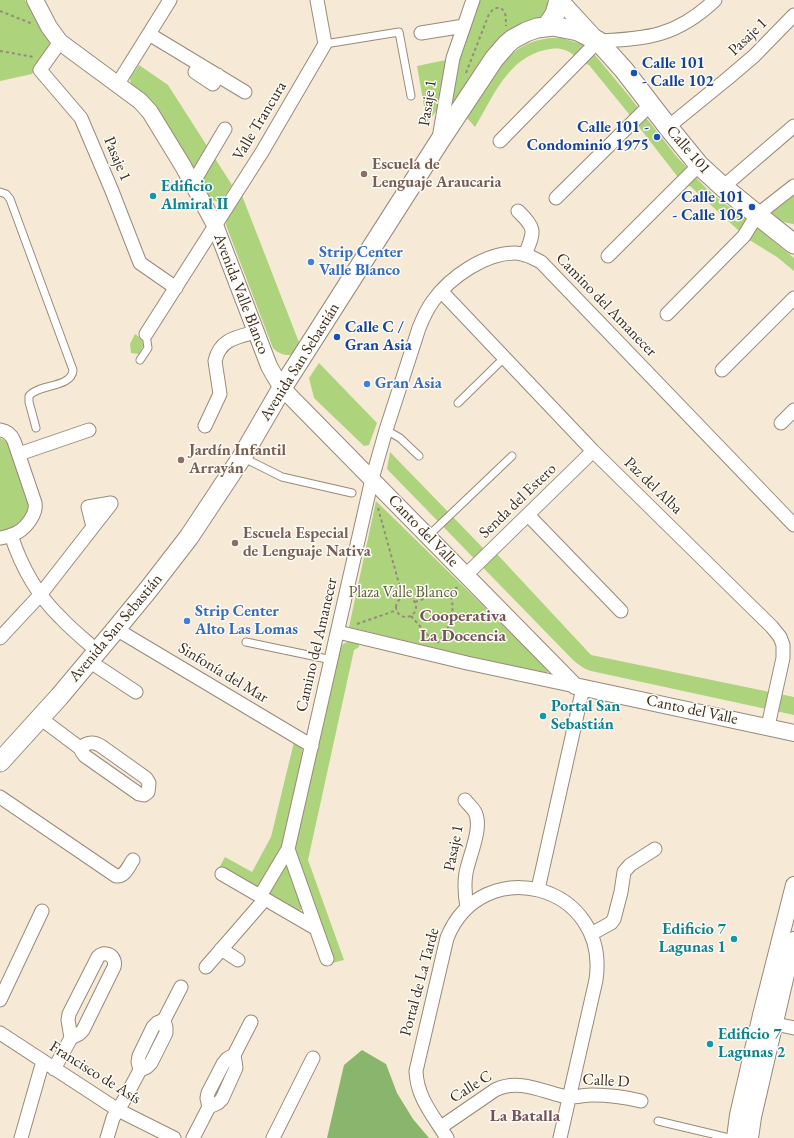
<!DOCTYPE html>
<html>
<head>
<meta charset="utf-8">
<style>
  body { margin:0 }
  canvas { display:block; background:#f6ead6 }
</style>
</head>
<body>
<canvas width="794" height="1138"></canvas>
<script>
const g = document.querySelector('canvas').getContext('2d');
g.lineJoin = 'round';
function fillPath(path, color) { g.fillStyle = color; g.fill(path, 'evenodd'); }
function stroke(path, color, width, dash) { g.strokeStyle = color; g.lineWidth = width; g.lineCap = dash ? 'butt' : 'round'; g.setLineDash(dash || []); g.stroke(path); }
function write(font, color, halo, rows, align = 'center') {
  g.font = font + ' "EB Garamond",serif'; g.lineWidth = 3; g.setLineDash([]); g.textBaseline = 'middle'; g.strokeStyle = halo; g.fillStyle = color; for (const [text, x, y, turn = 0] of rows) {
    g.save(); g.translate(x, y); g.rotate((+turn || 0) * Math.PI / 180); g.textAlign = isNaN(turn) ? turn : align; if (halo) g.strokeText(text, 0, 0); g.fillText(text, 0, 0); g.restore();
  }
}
const green = new Path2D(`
  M 0,0 L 25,0 L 51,44 L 50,50 L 32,74 L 0,81 Z
  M 475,0 L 547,0 L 550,3 L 545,18 L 531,22 L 445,123 L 452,79 Z
  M 550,38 L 561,38 L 582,44 L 595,55 L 629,96 L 677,157 L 705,187 L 721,201 L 749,221 L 794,258 L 794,271 L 777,257 L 751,241 L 749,240 L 690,186 L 686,187 L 677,178 L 677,176 L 639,127 L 637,126 L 629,117 L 629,114 L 589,65 C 579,63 574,51 561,49 C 556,48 550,49 545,50 C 508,58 493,97 475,127 L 467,118 C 484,90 499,55 532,42 C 537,40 544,39 550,38 Z
  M 446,60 L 437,110 L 427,123 L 417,66 Z
  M 139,65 L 168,85 L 232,185 C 226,194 220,208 208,197 L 150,99 L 131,85 L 130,78 Z
  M 794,191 L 794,224 C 784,223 775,219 766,214 Z
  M 241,193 L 300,345 L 295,354 C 286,356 280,355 273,348 L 226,225 L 227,216 Z
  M 135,334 L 142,339 L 143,346 L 139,354 L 131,353 L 130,344 Z
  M 319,363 L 377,423 L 369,445 L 364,446 L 314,398 L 309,378 Z
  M 0,438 L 8,442 L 30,502 L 29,511 L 19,523 L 14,527 L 0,532 Z
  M 390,452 L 484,549 L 496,553 L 591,655 L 794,697 L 794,715 L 591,671 C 584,669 579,665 573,660 L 387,469 Z
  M 376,501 L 549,670 L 545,675 L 349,627 Z
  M 349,641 L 359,643 L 359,647 L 354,650 L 308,860 L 344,960 L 332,963 L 292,855 L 340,649 L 343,644 Z
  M 294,742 C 300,746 303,748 304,755 L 282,845 L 258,886 L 257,888 L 254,888 L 219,868 L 225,857 L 252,872 L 271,837 Z
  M 286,859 L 302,908 L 298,913 L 268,896 Z`);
const forest = new Path2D(`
  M 362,1050 L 386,1064 L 397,1093 L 413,1119 L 429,1138 L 327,1138 L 344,1065 Z`);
const path = new Path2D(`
  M 0,11 L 33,24
  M 0,51 L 34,57
  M 466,73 L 489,14 C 492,10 495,7 501,8 C 508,15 505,18 506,26
  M 378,508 L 403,598
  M396 607a10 10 0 1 1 20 0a10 10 0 1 1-20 0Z
  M 415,602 L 459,587
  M 411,616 L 435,643
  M 357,624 L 397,610
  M 437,643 C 451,629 456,611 450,591`);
const service = new Path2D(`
  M 325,44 L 399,32 L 411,96
  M 0,192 L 6,194 L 10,199 L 73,370 C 72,388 38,384 29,396 L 29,402 L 36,428
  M 140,360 L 148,348 L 146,334
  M 458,403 L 504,358
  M 386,430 L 400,438 L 419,456
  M 242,457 L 282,477 L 352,493
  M 428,536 L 512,456
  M 246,642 L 332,660
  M 658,1121 L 729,1138`);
const minor = new Path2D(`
  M 421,33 L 464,26
  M 149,34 L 245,92
  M 60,42 L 40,70 L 81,118 L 112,191 L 140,263 L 176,288
  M 199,65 L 195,72 L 213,84 L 218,75
  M 117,85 L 170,0
  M 668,127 L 727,79 L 754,56 L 794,15
  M 439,138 L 453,58 L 473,0
  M 500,141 L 598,41 C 648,39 677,36 715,0
  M 193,183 L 225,129
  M 723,187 L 794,126
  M 556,198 L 651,104
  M 518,211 C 537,229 534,232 525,255
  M 608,256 L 699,165
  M 441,291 L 593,451 L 772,627 L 780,637 L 783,645 L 783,658 L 768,726
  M 667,314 L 744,236 L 757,215 L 794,186
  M 146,334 L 262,152 L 325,44 L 317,0
  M 722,370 L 794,298
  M 781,423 L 794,410
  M 205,426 L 220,394 L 215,361 C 220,339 237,337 256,332
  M 0,430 C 7,431 11,434 14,441 L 35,503 C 37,513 27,527 18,532 C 13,535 6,537 0,538
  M 19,454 L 89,430
  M 528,515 L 621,611
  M 11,535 C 21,566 37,595 61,618 C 72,630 85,640 97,651
  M 466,575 L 593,451
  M 116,629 L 312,746
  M 338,632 L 467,663 L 575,686
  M 0,638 L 40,595 L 111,504 L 111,503 L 88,507 L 93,527
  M 89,661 L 136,692
  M 40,718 L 80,748 L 82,752 L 85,756 L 139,794 L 144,795 L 148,792 L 149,783 L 146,778 L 101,746 C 93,741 87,742 80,748
  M 0,797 L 116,876 C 125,877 128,867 133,860
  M 465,800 C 468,804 472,807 475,812 C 483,828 469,856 466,873 C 464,885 465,896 467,907
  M 288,849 L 327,959
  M 222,874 L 315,928
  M 538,889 L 583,688
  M 260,896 L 288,849 L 372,479 L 386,430 L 419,328 C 423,318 427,309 433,301 C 450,277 485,253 515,253 C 525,253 533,258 541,262 L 794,525
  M 591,934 L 611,923 L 614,919 L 621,892 L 624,872 L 630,865 L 655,849
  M 221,949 L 238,960
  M 206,967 L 265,899
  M 0,1000 L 42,911
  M 766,1018 L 775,1024 L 794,1028
  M 0,1033 L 118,1110 L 174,1138
  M 54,1069 L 71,1038 L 79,1034 L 83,1030 L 114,967 C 117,957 106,949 98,957 L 69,1014 L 68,1020 L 71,1038
  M 140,1070 L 147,1067 L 151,1063 L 166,1033 L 166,1028 L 164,1020
  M 209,1107 L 218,1103 L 222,1099 L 236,1068 L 234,1055
  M 441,1127 L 495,1090 C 515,1080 535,1088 555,1094 C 560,1095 565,1097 570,1097 C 577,1097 585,1095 592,1095 C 609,1095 625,1097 641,1101
  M 21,1138 L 43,1061
  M 107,1138 L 113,1118 L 124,1100 L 140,1070 L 138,1062 L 139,1056 L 153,1027 L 157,1023 L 164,1020 L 181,987
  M 193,1138 L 209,1107 L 207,1098 L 208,1093 L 223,1064 L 227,1059 L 234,1055 L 251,1022
  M 273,1138 L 313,1058
  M 447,1138 C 433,1115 417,1098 416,1071 L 447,938 C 482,851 610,884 596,980 L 560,1138`);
const tertiary = new Path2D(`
  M 35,0 L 49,27 L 60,42 L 140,101 L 150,112 L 183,166 L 215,225 L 269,366 L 274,375 L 282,388 L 575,686 L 794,733
  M 560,0 L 594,37
  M 735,1138 L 738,1115 L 761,1015 L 794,885
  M 750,1138 L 753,1117 L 794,940`);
const secondary = new Path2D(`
  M 547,26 L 555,14 L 559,0
  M 0,762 L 59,697 L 116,629 L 148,590 L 189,537 L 242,457 L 282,388 L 439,142 L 494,59 L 507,44 L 513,39 L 526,32 L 537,28 L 553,26 L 578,31 L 598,41 L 624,70 L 668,127 L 699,165 L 723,187 L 765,221 L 794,244`);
const markers = [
  [634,73,4,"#1a4fb4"],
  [657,137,4,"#1a4fb4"],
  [364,174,4,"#8d6e63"],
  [153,196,4,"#0f9aa8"],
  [752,207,4,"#1a4fb4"],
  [311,262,4,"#3f7fe0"],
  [337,337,4,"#1a4fb4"],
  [367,384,4,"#3f7fe0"],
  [181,460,4,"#8d6e63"],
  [235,543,4,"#8d6e63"],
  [187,621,4,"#3f7fe0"],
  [543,716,4,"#0f9aa8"],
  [734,939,4,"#0f9aa8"],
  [710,1044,4,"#0f9aa8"]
];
const streetNames = [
  ["Pasaje 1",748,37,-44],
  ["Pasaje 1",428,103,-81],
  ["Valle Trancura",260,121,-59],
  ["Calle 101",688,150,49],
  ["Pasaje 1",117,159,67],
  ["Avenida Valle Blanco",241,294,69],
  ["Camino del Amanecer",606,305,46],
  ["Avenida San Sebastián",300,362,-58],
  ["Paz del Alba",653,486,44],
  ["Senda del Estero",518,501,-44],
  ["Canto del Valle",423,531,46],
  ["Avenida San Sebastián",116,628,-50],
  ["Camino del Amanecer",317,645,-77],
  ["Sinfonía del Mar",223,673,31],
  ["Canto del Valle",692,710,12],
  ["Pasaje 1",454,848,-79],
  ["Portal de La Tarde",420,982,-75],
  ["Francisco de Asís",95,1073,32],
  ["Calle D",606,1081,3],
  ["Calle C",471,1087,-32]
];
const transitNames = [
  ["Calle 101",642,64],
  ["- Calle 102",642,82],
  ["Calle 101 -",649,128,"right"],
  ["Condominio 1975",649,146,"right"],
  ["Calle 101",744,198,"right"],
  ["- Calle 105",744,216,"right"],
  ["Calle C /",345,328],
  ["Gran Asia",345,346]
];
const educationNames = [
  ["Escuela de",372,165],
  ["Lenguaje Araucaria",372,183],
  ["Jardín Infantil",189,451],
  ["Arrayán",189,469],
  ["Escuela Especial",243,534],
  ["de Lenguaje Nativa",243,552]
];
const cultureNames = [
  ["Edificio",161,187],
  ["Almiral II",161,205],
  ["Portal San",551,707],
  ["Sebastián",551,725],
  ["Edificio 7",726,930,"right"],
  ["Lagunas 1",726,948,"right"],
  ["Edificio 7",718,1035],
  ["Lagunas 2",718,1053]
];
const shopNames = [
  ["Strip Center",319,253],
  ["Valle Blanco",319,271],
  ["Gran Asia",375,384],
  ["Strip Center",195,612],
  ["Alto Las Lomas",195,630]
];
const parkNames = [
  ["Plaza Valle Blanco",403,593]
];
const neighbourhoodNames = [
  ["Cooperativa",463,616],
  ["La Docencia",463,636],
  ["La Batalla",525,1116]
];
fillPath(green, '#add37d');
fillPath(forest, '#8ab56c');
stroke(service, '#988a7a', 9);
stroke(minor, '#988a7a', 15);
stroke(tertiary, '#988a7a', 18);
stroke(secondary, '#988a7a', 21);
stroke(path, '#988a7a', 2, [3, 3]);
stroke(service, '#fff', 7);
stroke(minor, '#fff', 13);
stroke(tertiary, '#fff', 16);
stroke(secondary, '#fff', 19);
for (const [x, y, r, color] of markers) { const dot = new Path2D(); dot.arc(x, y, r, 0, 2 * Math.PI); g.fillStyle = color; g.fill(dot); stroke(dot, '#fdfcf7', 1.5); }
write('16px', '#3b2a1e', '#fdfcf7', streetNames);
write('bold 16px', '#164399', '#fdfcf7', transitNames, 'left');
write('bold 16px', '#785e54', '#fdfcf7', educationNames, 'left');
write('bold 16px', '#0d838f', '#fdfcf7', cultureNames, 'left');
write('bold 16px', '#366cbe', '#fdfcf7', shopNames, 'left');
write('16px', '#5d5d3a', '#fdfcf7', parkNames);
write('bold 17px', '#765358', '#fdfcf7', neighbourhoodNames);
</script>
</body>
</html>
